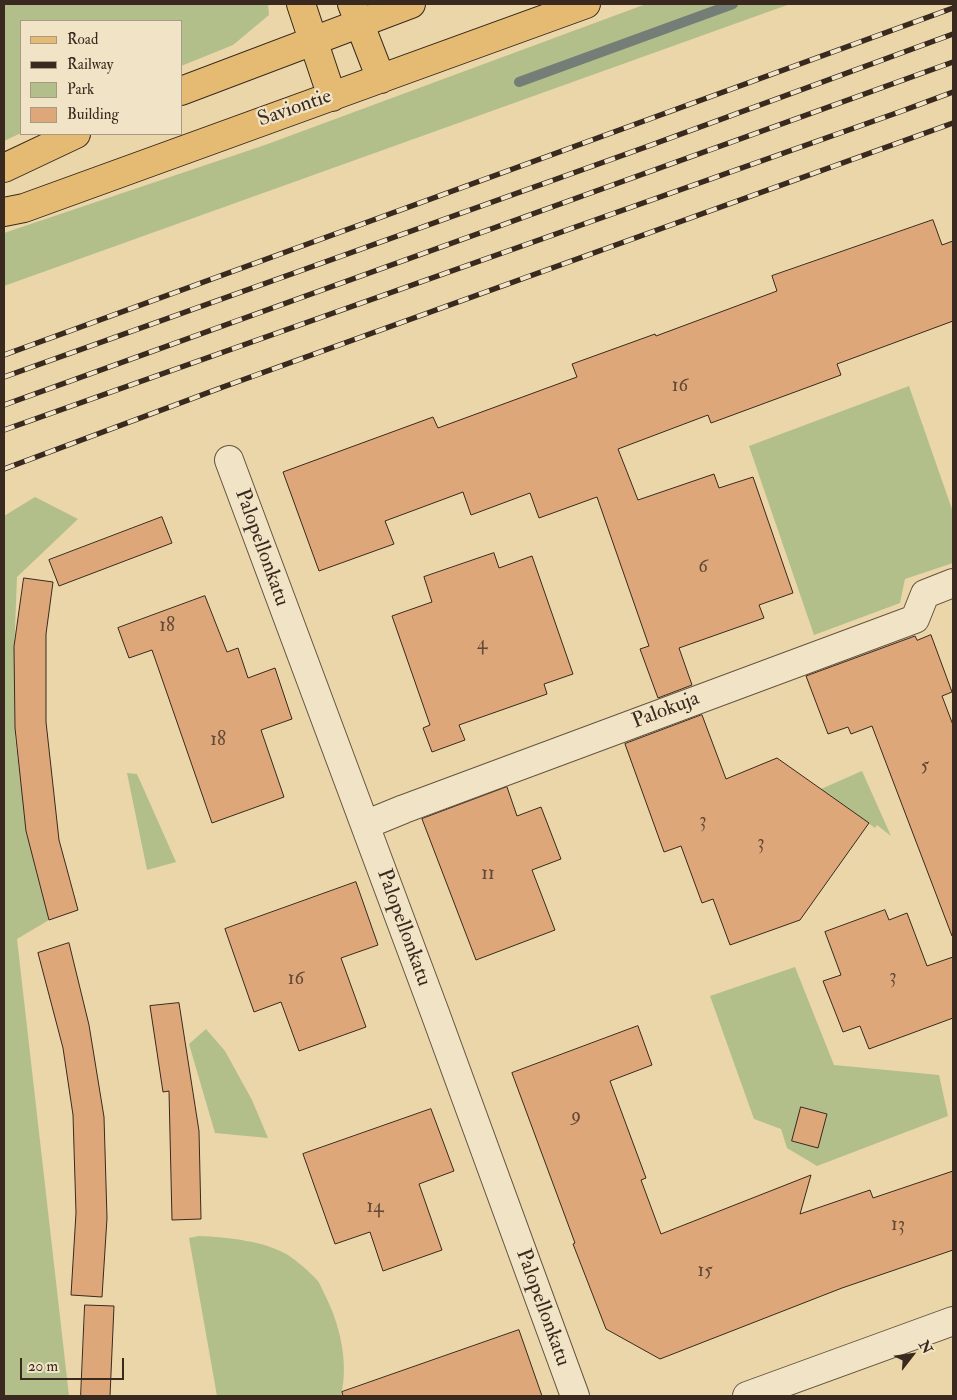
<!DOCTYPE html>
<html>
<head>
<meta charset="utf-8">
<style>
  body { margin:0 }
  #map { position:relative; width:957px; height:1400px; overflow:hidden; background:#ead6a8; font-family:"IM FELL Double Pica",serif }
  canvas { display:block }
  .frame { position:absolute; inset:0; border:5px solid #39291f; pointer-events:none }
  .legend { position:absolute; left:20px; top:20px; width:162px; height:115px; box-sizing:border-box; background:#f1e4c6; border:1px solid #a79983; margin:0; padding:6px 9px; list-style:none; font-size:15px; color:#39291f }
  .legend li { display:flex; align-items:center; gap:10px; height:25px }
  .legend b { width:25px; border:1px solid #a79983 }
  .north { position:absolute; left:887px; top:1330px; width:50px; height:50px; -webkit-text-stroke:4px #f1e4c6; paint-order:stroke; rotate:60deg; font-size:14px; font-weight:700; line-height:20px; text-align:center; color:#39291f }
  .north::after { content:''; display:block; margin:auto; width:18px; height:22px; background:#39291f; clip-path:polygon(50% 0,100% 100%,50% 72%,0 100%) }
  .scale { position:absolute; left:20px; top:1358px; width:104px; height:22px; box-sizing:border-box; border:2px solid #39291f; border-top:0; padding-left:6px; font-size:15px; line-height:18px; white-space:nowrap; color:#39291f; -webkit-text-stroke:4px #f1e4c6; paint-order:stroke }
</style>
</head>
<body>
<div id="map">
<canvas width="957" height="1400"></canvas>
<div class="frame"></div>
<ul class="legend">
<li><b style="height:6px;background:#e5bb74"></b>Road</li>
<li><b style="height:6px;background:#39291f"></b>Railway</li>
<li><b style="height:14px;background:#b2bf8b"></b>Park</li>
<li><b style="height:14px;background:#dea77a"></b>Building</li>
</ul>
<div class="north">N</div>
<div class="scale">20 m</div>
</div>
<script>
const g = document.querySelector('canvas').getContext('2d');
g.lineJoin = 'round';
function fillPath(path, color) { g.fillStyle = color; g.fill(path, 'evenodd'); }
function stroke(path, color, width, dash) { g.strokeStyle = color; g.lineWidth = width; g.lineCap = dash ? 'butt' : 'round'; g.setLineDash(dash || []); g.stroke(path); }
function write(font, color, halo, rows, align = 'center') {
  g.font = font + ' "IM FELL Double Pica",serif'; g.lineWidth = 4.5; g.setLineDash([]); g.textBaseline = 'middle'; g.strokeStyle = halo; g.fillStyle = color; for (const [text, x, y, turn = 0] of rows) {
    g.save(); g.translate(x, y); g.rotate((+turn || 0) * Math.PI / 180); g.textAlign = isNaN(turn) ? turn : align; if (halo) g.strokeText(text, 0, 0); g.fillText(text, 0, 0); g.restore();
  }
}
const green = new Path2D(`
  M 4,4 L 268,4 L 269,15 L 233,45 L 181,66 L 181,21 L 21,21 L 21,133 L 4,141 Z
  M 646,4 L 790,4 L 4,286 L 4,233 L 265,145 Z
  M 909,386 L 953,512 L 953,563 L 905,579 L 900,603 L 814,635 L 749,446 Z
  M 35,497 L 78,519 L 17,577 L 14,655 L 15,736 L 27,835 L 49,920 L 17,939 L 69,1396 L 4,1396 L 4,516 Z
  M 862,771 L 891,836 L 877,825 L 875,828 L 821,789 Z
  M 127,773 L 137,774 L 176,862 L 147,870 Z
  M 795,967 L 834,1065 L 939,1075 L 948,1116 L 817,1166 L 787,1148 L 781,1129 L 754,1119 L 710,996 Z
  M 206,1029 L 225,1051 L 252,1100 L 268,1138 L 215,1133 L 189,1044 Z
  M 199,1236 C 226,1237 265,1241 288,1255 C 297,1261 309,1271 317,1280 C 320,1283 322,1289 324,1293 C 340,1324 349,1362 341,1396 L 217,1396 L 189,1238 Z`);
const stream = new Path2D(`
  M 519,82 L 733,4`);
const building = new Path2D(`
  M 933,220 L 942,245 L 953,241 L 953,321 L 837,364 L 841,375 L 711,423 L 708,415 L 618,449 L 638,500 L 714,474 L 719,488 L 753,477 L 793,593 L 759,605 L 764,618 L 679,648 L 692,685 L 658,698 L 640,649 L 649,646 L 597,497 L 539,518 L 530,493 L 471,515 L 463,492 L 385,521 L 394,544 L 319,571 L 283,472 L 433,417 L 438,428 L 577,377 L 572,364 L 655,334 L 656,336 L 777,291 L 772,276 Z
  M 162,517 L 172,543 L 59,586 L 49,560 Z
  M 494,553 L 499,568 L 532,556 L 573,674 L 544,684 L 547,694 L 459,725 L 465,740 L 432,752 L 423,728 L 430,725 L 392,616 L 432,602 L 424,577 Z
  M 24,578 L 53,582 L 46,634 L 46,722 L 59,840 L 78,910 L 49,920 L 26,831 L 15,728 L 14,647 Z
  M 205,596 L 227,652 L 238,648 L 248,678 L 275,668 L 292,719 L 261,730 L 284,797 L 212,823 L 152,650 L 129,658 L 118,628 Z
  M 931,635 L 952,692 L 942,696 L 953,725 L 953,936 L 952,936 L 872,726 L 851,734 L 848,727 L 828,734 L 806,676 L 915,636 L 917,640 Z
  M 702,715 L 726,779 L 777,758 L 869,823 L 800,920 L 730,945 L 713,899 L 702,903 L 681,846 L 664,852 L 625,744 Z
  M 507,787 L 517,816 L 541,807 L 561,859 L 532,870 L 555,930 L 476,960 L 422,819 Z
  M 356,882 L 378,945 L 341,958 L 366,1027 L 299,1051 L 281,1002 L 254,1012 L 225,929 Z
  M 885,910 L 889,920 L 907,913 L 927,966 L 953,957 L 953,1018 L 869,1049 L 860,1026 L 843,1032 L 823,981 L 841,975 L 825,932 Z
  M 69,943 L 89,1025 L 104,1117 L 107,1218 L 102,1297 L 71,1295 L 76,1213 L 73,1115 L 63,1048 L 38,953 Z
  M 179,1003 L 199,1131 L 201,1219 L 172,1220 L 169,1091 L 163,1092 L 150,1006 Z
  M 638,1026 L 652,1065 L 610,1081 L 646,1178 L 641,1180 L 661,1234 L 811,1175 L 800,1214 L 870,1190 L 873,1198 L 953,1171 L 953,1250 L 842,1288 L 660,1359 L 606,1329 L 573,1244 L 575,1243 L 512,1073 Z
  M 801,1107 L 827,1114 L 818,1148 L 792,1141 Z
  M 431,1109 L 454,1171 L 419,1184 L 442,1250 L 383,1271 L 370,1232 L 335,1244 L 303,1154 Z
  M 85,1305 L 114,1306 L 110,1396 L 81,1396 Z
  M 519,1330 L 542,1396 L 343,1396 L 342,1392 Z`);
const minor = new Path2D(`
  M 229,460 L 435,1013 L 575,1396
  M 365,825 L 404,809 L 915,619 L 925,594 L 953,583
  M 747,1396 L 953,1321`);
const major = new Path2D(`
  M 301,4 L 332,97
  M 352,4 L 381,79
  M 181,91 L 411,4
  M 4,168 L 76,134
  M 4,212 L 24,208 L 586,4`);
const rail = new Path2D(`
  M 4,355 L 953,8
  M 4,377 L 643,148 L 953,34
  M 4,405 L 953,62
  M 4,430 L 902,111 L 953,92
  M 4,469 L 223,387 L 953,123`);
const numberNames = [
  ["16",680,387],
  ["6",703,568],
  ["18",167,627],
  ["4",482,645],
  ["18",218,741],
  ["5",925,767],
  ["3",703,822],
  ["3",761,844],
  ["11",488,875],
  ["3",893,978],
  ["16",296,980],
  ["9",576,1117],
  ["14",375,1208],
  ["13",898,1226],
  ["15",705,1272]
];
const streetNames = [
  ["Saviontie",295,109,-19],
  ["Palopellonkatu",261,548,70],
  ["Palokuja",666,711,-21],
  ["Palopellonkatu",403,928,70],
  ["Palopellonkatu",542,1308,70]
];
fillPath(green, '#b2bf8b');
stroke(stream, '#747e77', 10);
fillPath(building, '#dea77a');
stroke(building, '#39291f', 1);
stroke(minor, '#655441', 30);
stroke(major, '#39291f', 30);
stroke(minor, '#f1e4c6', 28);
stroke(major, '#e5bb74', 28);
stroke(rail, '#39291f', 5.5);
stroke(rail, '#f1e4c6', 4, [11]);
write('19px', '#624836', null, numberNames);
write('21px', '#39291f', '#f1e4c6', streetNames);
</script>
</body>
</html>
